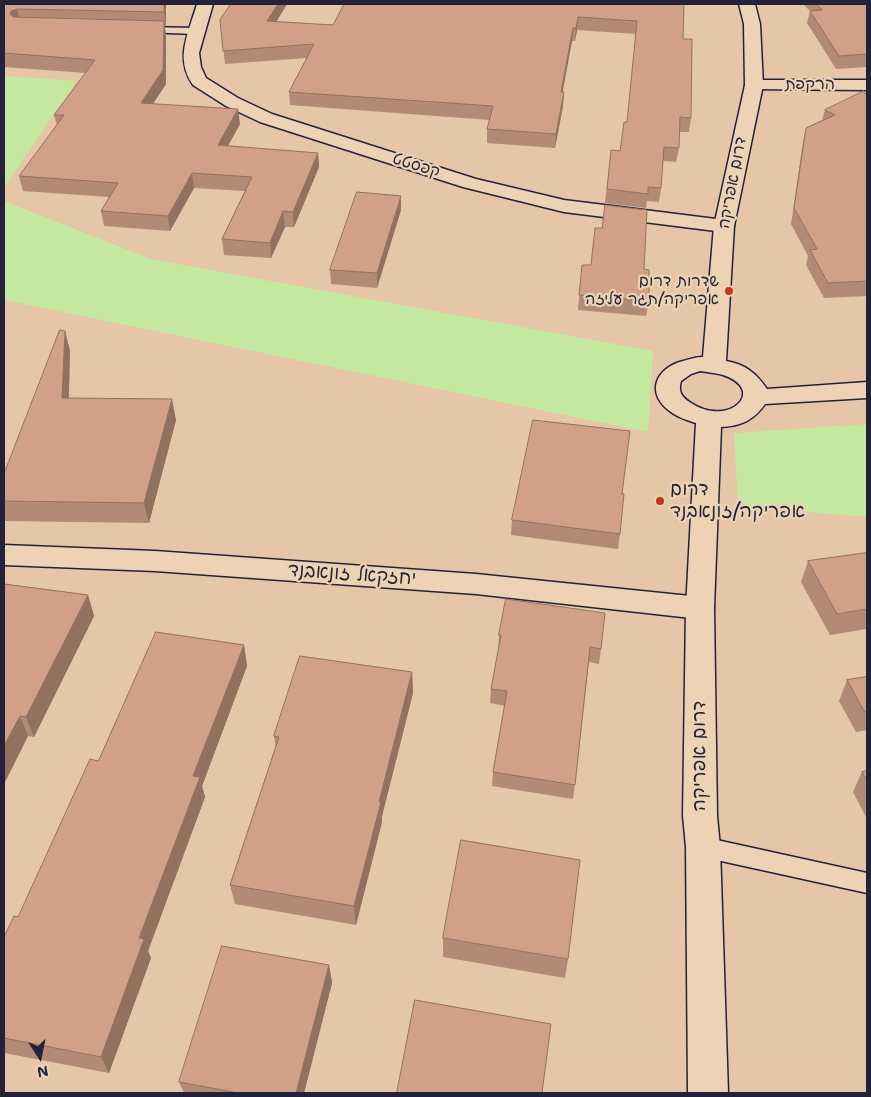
<!DOCTYPE html>
<html>
<head>
<meta charset="utf-8">
<style>
  body { margin:0 }
  #map { position:relative; width:871px; height:1097px; overflow:hidden; background:#e5c6a6; font-family:"Shantell Sans",sans-serif }
  canvas { display:block }
  .frame { position:absolute; inset:0; border:5px solid #22223b; pointer-events:none }
  .north { position:absolute; left:15px; top:1032px; width:50px; height:50px; -webkit-text-stroke:4px #ebd3b3; paint-order:stroke; rotate:169deg; font-size:14px; font-weight:700; line-height:20px; text-align:center; color:#22223b }
  .north::after { content:''; display:block; margin:auto; width:18px; height:22px; background:#22223b; clip-path:polygon(50% 0,100% 100%,50% 72%,0 100%) }
</style>
</head>
<body>
<div id="map">
<canvas width="871" height="1097"></canvas>
<div class="frame"></div>
<div class="north">N</div>
</div>
<script>
const g = document.querySelector('canvas').getContext('2d');
g.lineJoin = 'round';
function fillPath(path, color) { g.fillStyle = color; g.fill(path, 'evenodd'); }
function stroke(path, color, width, dash) { g.strokeStyle = color; g.lineWidth = width; g.lineCap = dash ? 'butt' : 'round'; g.setLineDash(dash || []); g.stroke(path); }
function write(font, color, halo, rows, align = 'center') {
  g.font = font + ' "Shantell Sans","Playpen Sans Hebrew",sans-serif'; g.lineWidth = 4.5; g.setLineDash([]); g.textBaseline = 'middle'; g.strokeStyle = halo; g.fillStyle = color; for (const [text, x, y, turn = 0] of rows) {
    g.save(); g.translate(x, y); g.rotate((+turn || 0) * Math.PI / 180); g.textAlign = isNaN(turn) ? turn : align; if (halo) g.strokeText(text, 0, 0); g.fillText(text, 0, 0); g.restore();
  }
}
const green = new Path2D(`
  M 4,76 L 77,81 L 4,187 Z
  M 4,201 L 151,259 L 653,351 L 648,432 L 4,300 Z
  M 867,424 L 867,517 L 738,506 L 734,433 Z`);
const lane = new Path2D(`
  M 143,27 L 197,28 L 202,31 L 197,34 L 139,32 L 138,30 Z
  M 703,837 L 867,873 L 867,893 L 703,857 L 695,854 L 692,847 L 695,840 Z`);
const street = new Path2D(`
  M 197,4 L 213,4 L 199,53 L 201,67 L 206,78 L 238,98 L 272,114 L 476,179 L 564,200 L 724,220 L 731,222 L 734,226 L 731,230 L 724,232 L 564,212 L 463,187 L 260,122 L 226,106 L 193,85 C 174,58 189,32 197,4 Z
  M 754,80 L 867,80 L 867,90 L 748,89 L 745,85 L 748,81 Z
  M 4,545 L 155,551 L 476,574 L 700,597 L 710,600 L 714,608 L 710,616 L 700,619 L 476,594 L 155,571 L 4,565 Z`);
const secondary = new Path2D(`
  M 739,4 L 755,4 L 760,24 L 763,85 L 734,226 L 726,361 C 745,364 756,373 767,389 L 867,382 L 867,398 L 765,404 C 754,420 741,426 721,427 L 714,608 L 717,816 L 720,847 L 728,1093 L 688,1093 L 686,847 L 683,816 L 686,608 L 696,423 C 687,420 679,418 671,412 C 645,394 655,368 683,361 C 690,359 696,357 703,357 L 714,226 L 745,85 L 744,24 ZM 700,371 C 707,372 716,373 723,375 C 768,390 729,428 691,403 C 681,397 678,391 681,381 L 691,374 Z`);
const wall = new Path2D(`
  M 4,4 L 166,4 L 166,25 L 164,25 L 166,35 L 166,84 L 153,104 L 240,124 L 228,146 L 318,153 L 319,167 L 294,227 L 285,227 L 271,258 L 224,255 L 222,239 L 245,191 L 194,188 L 170,231 L 104,226 L 101,211 L 109,197 L 23,191 L 19,176 L 57,125 L 54,115 L 86,73 L 4,67 Z
  M 231,4 L 287,4 L 276,22 L 333,25 L 684,4 L 683,39 L 691,118 L 689,132 L 679,132 L 679,148 L 676,162 L 663,161 L 661,188 L 659,202 L 647,201 L 646,208 L 605,203 L 611,150 L 620,151 L 627,122 L 636,34 L 577,30 L 575,41 L 572,41 L 562,92 L 564,92 L 563,106 L 555,148 L 487,143 L 487,129 L 490,120 L 290,105 L 289,92 L 307,58 L 225,64 L 220,20 Z
  M 803,4 L 867,4 L 867,67 L 836,69 L 807,23 L 810,11 Z
  M 867,96 L 867,296 L 824,298 L 806,265 L 808,256 L 791,224 L 803,142 L 806,128 L 822,120 L 825,110 Z
  M 401,196 L 401,210 L 377,288 L 331,284 L 330,270 Z
  M 582,265 L 644,269 L 649,301 L 646,316 L 578,310 Z
  M 65,331 L 70,351 L 69,398 L 176,420 L 149,523 L 4,521 L 4,474 Z
  M 622,494 L 620,534 L 618,549 L 511,535 L 512,520 Z
  M 867,553 L 867,629 L 830,635 L 801,582 L 808,561 Z
  M 4,584 L 88,595 L 94,616 L 34,737 L 28,736 L 4,784 Z
  M 499,635 L 601,649 L 599,664 L 589,662 L 573,799 L 492,786 L 493,772 L 505,706 L 490,703 L 491,689 L 498,650 Z
  M 244,645 L 247,666 L 202,786 L 205,797 L 148,951 L 151,958 L 109,1073 L 4,1053 L 4,937 L 18,917 L 98,761 Z
  M 412,672 L 413,693 L 382,816 L 382,822 L 356,925 L 235,904 L 230,885 L 276,748 L 274,736 Z
  M 867,677 L 867,730 L 856,732 L 839,701 L 847,680 Z
  M 867,771 L 867,819 L 853,792 L 862,772 Z
  M 443,938 L 568,959 L 565,978 L 443,957 Z
  M 329,965 L 332,983 L 304,1093 L 184,1093 L 179,1082 Z`);
const shadedWall = new Path2D(`
  M 164,4 L 166,4 L 166,25 L 164,12 Z
  M 278,4 L 287,4 L 269,34 L 267,21 Z
  M 17,9 L 20,22 L 14,24 L 10,14 L 11,11 Z
  M 578,17 L 577,30 L 575,41 L 576,28 Z
  M 164,21 L 166,35 L 166,84 L 144,117 L 141,103 Z
  M 573,28 L 572,41 L 560,106 L 561,92 Z
  M 564,92 L 563,106 L 555,148 L 556,134 Z
  M 238,109 L 240,124 L 220,160 L 218,145 Z
  M 318,153 L 319,167 L 294,227 L 293,212 Z
  M 192,173 L 194,188 L 170,231 L 168,216 Z
  M 401,196 L 401,210 L 377,288 L 377,273 Z
  M 283,211 L 285,227 L 271,258 L 270,243 Z
  M 65,331 L 70,351 L 68,418 L 62,398 Z
  M 172,399 L 176,420 L 149,523 L 144,503 Z
  M 88,595 L 94,616 L 34,737 L 26,717 Z
  M 244,645 L 247,666 L 202,786 L 205,797 L 148,951 L 151,958 L 109,1073 L 101,1057 L 193,776 Z
  M 412,672 L 413,693 L 382,816 L 382,822 L 356,925 L 354,906 L 379,802 Z
  M 20,716 L 28,736 L 4,784 L 4,746 Z
  M 329,965 L 332,983 L 304,1093 L 296,1093 Z`);
const building = new Path2D(`
  M 4,4 L 164,4 L 164,12 L 17,9 L 11,11 L 10,14 L 13,17 L 164,21 L 163,70 L 141,103 L 238,109 L 218,145 L 318,153 L 293,212 L 283,211 L 270,243 L 222,239 L 252,177 L 192,173 L 168,216 L 101,211 L 118,183 L 19,176 L 64,115 L 54,115 L 95,60 L 4,53 Z
  M 231,4 L 278,4 L 267,21 L 333,25 L 344,4 L 684,4 L 683,39 L 692,39 L 691,118 L 680,117 L 679,148 L 664,147 L 661,188 L 648,187 L 648,194 L 607,189 L 611,150 L 620,151 L 624,122 L 627,122 L 637,21 L 578,17 L 576,28 L 573,28 L 561,92 L 564,92 L 556,134 L 487,129 L 493,106 L 289,92 L 314,44 L 223,51 L 220,20 Z
  M 816,4 L 867,4 L 867,54 L 839,56 L 810,11 L 822,10 Z
  M 864,91 L 867,96 L 867,281 L 828,283 L 810,250 L 817,249 L 794,208 L 806,128 L 835,115 L 825,110 Z
  M 357,192 L 401,196 L 377,273 L 330,270 Z
  M 605,205 L 647,210 L 644,269 L 649,270 L 649,301 L 579,295 L 582,265 L 591,265 L 595,228 L 602,228 Z
  M 60,330 L 65,331 L 62,398 L 172,399 L 144,503 L 4,501 L 4,474 Z
  M 533,420 L 630,431 L 622,494 L 624,494 L 620,534 L 512,520 Z
  M 867,553 L 867,609 L 837,614 L 808,561 Z
  M 4,584 L 88,595 L 26,717 L 20,716 L 4,746 Z
  M 506,599 L 605,613 L 601,649 L 590,647 L 575,785 L 493,772 L 507,691 L 491,689 L 501,635 L 499,635 Z
  M 156,632 L 244,645 L 193,776 L 200,777 L 139,938 L 144,939 L 101,1057 L 4,1038 L 4,937 L 14,916 L 18,917 L 90,759 L 98,761 Z
  M 300,656 L 412,672 L 379,802 L 381,802 L 354,906 L 230,885 L 279,737 L 274,736 Z
  M 867,677 L 867,711 L 864,711 L 847,680 Z
  M 867,771 L 867,781 L 862,772 Z
  M 461,840 L 580,860 L 568,959 L 443,938 Z
  M 222,946 L 329,965 L 296,1093 L 238,1093 L 179,1082 Z
  M 415,1000 L 551,1024 L 542,1093 L 397,1093 Z`);
const markers = [
  [729,291,5,"#c8321e"],
  [660,501,5,"#c8321e"]
];
const farStreetnames = [
  ["הרקפת",810,85],
  ["קפסטט",416,166,17],
  ["דרום אפריקה",733,183,-79]
];
const farPoinames = [
  ["שדרות דרום",719,282],
  ["אפריקה/תגר עליזה",719,300]
];
const poiNames = [
  ["דרום",670,490],
  ["אפריקה/זונאבנד",670,512]
];
const streetNames = [
  ["יחזקאל זונאבנד",352,575,4],
  ["דרום אפריקה",700,756,-90]
];
fillPath(green, '#c5e8a1');
stroke(lane, '#22223b', 3);
stroke(street, '#22223b', 3);
stroke(secondary, '#22223b', 3);
fillPath(lane, '#ebd3b3');
fillPath(street, '#ebd3b3');
fillPath(secondary, '#ebd3b3');
fillPath(wall, '#b38a73');
fillPath(shadedWall, '#92715e');
fillPath(building, '#d0a186');
stroke(building, '#92715e', 1);
for (const [x, y, r, color] of markers) { const dot = new Path2D(); dot.arc(x, y, r, 0, 2 * Math.PI); g.fillStyle = color; g.fill(dot); stroke(dot, '#ebd3b3', 2); }
write('16px', '#22223b', '#ebd3b3', farStreetnames);
write('16px', '#22223b', '#ebd3b3', farPoinames, 'right');
write('19px', '#22223b', '#ebd3b3', poiNames, 'left');
write('19px', '#22223b', '#ebd3b3', streetNames);
</script>
</body>
</html>
